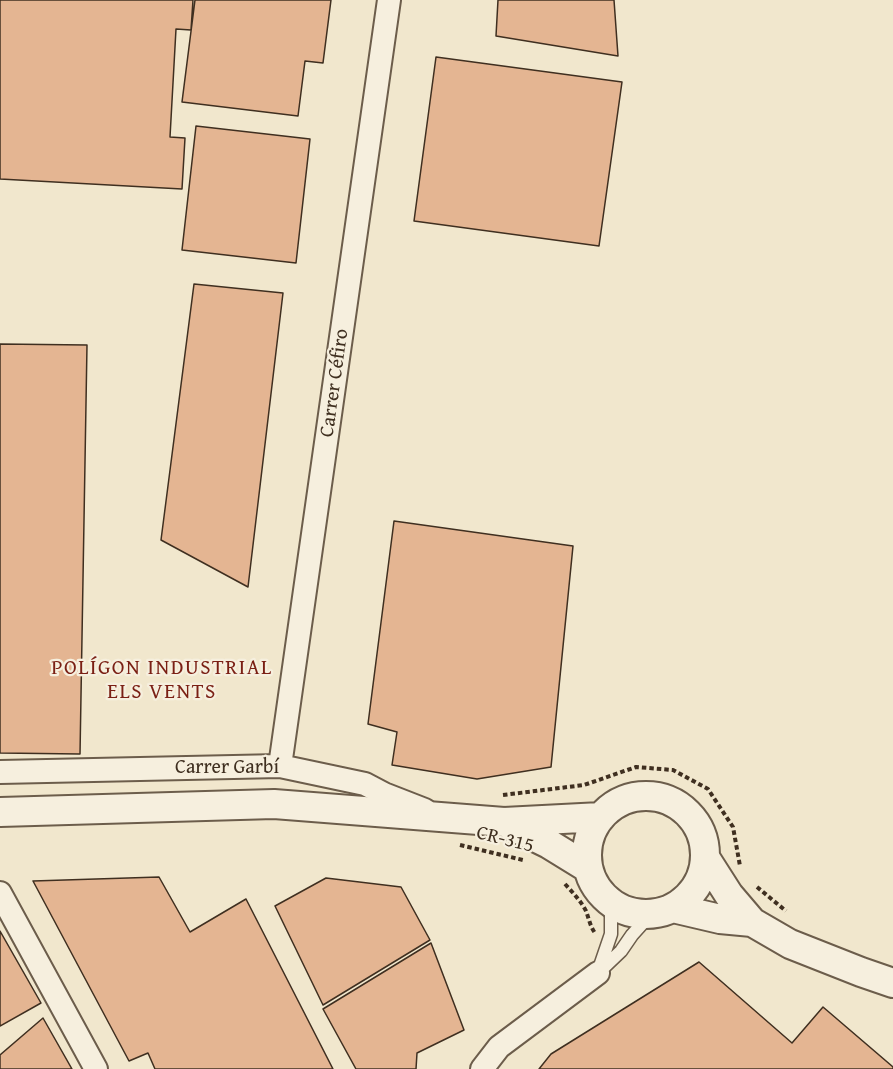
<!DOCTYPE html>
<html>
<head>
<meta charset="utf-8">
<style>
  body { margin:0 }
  canvas { display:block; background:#f1e7cd }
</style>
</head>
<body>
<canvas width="893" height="1069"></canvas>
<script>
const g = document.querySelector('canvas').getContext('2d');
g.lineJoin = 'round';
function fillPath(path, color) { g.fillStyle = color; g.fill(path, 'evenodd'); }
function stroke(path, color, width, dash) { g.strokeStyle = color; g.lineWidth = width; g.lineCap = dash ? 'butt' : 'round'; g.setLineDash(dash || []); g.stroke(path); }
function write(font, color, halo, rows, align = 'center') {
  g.font = font + ' "Gentium Book Plus",serif'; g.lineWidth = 4.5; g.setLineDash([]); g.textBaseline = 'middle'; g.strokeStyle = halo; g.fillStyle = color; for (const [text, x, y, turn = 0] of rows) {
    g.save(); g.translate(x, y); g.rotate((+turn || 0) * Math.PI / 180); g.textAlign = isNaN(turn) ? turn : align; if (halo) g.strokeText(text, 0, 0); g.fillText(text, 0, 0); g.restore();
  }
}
const building = new Path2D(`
  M 0,0 L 193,0 L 191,30 L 176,29 L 170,137 L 185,138 L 182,189 L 0,179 Z
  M 195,0 L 331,0 L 323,63 L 305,61 L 298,116 L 182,102 Z
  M 498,0 L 614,0 L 618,56 L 496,36 Z
  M 436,57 L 622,82 L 599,246 L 414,221 Z
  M 196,126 L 310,139 L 296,263 L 182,250 Z
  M 194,284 L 283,293 L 248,587 L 161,540 Z
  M 0,344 L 87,345 L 80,754 L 0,753 Z
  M 394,521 L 573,546 L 551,767 L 477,779 L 392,765 L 397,732 L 368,724 Z
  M 159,877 L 190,932 L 246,899 L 333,1069 L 155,1069 L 148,1053 L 129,1061 L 33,881 Z
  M 326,878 L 401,887 L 430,940 L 323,1005 L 275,906 Z
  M 0,931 L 41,1003 L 0,1026 Z
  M 431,943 L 464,1030 L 417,1053 L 416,1069 L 356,1069 L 323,1009 Z
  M 699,962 L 792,1043 L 823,1007 L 893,1067 L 893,1069 L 539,1069 L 551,1054 Z
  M 43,1018 L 72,1069 L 0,1069 L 0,1055 Z`);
const path = new Path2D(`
  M 503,795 L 584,785 L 636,767 L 673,770 L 708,789 L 733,827 L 740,866
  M 460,845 L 523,860
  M 565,884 C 573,893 581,901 586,911 C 589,919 590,926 595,933
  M 757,887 L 786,911`);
const service = new Path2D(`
  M 598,972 L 611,934 L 611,903
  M 598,973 L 621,951 L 632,935 L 650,915`);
const minor = new Path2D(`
  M 280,766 L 389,0
  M 0,772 L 280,766 L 365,784 L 384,794 L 425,810
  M 0,893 L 96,1069
  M 482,1069 L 499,1047 L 598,973`);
const tertiary = new Path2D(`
  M587 855a59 59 0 1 1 118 0a59 59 0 1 1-118 0Z
  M 0,812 L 274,804 L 504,822 L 601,817
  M 506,823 L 549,844 L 588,868
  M 706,859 L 729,895 L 752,922 L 790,944 L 861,972 L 893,983
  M 673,908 L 720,919 L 752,922`);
const streetNames = [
  ["Carrer Céfiro",335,383,-82],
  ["Carrer Garbí",227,768],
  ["CR-315",505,840,14]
];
const neighbourhoodNames = [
  ["POLÍGON INDUSTRIAL",162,669],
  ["ELS VENTS",162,693]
];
fillPath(building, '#e4b592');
stroke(building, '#3f2f20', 1.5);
stroke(service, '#6c5d4b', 15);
stroke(minor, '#6c5d4b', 26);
stroke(tertiary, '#6c5d4b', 32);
stroke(path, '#3f2f20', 4, [4.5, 3]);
stroke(service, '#f6efde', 12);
stroke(minor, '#f6efde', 22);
stroke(tertiary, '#f6efde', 28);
write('20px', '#3f2f20', '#f6efde', streetNames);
g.letterSpacing = '1.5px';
write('21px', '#7a1f14', '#f6efde', neighbourhoodNames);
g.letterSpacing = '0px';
</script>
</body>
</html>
